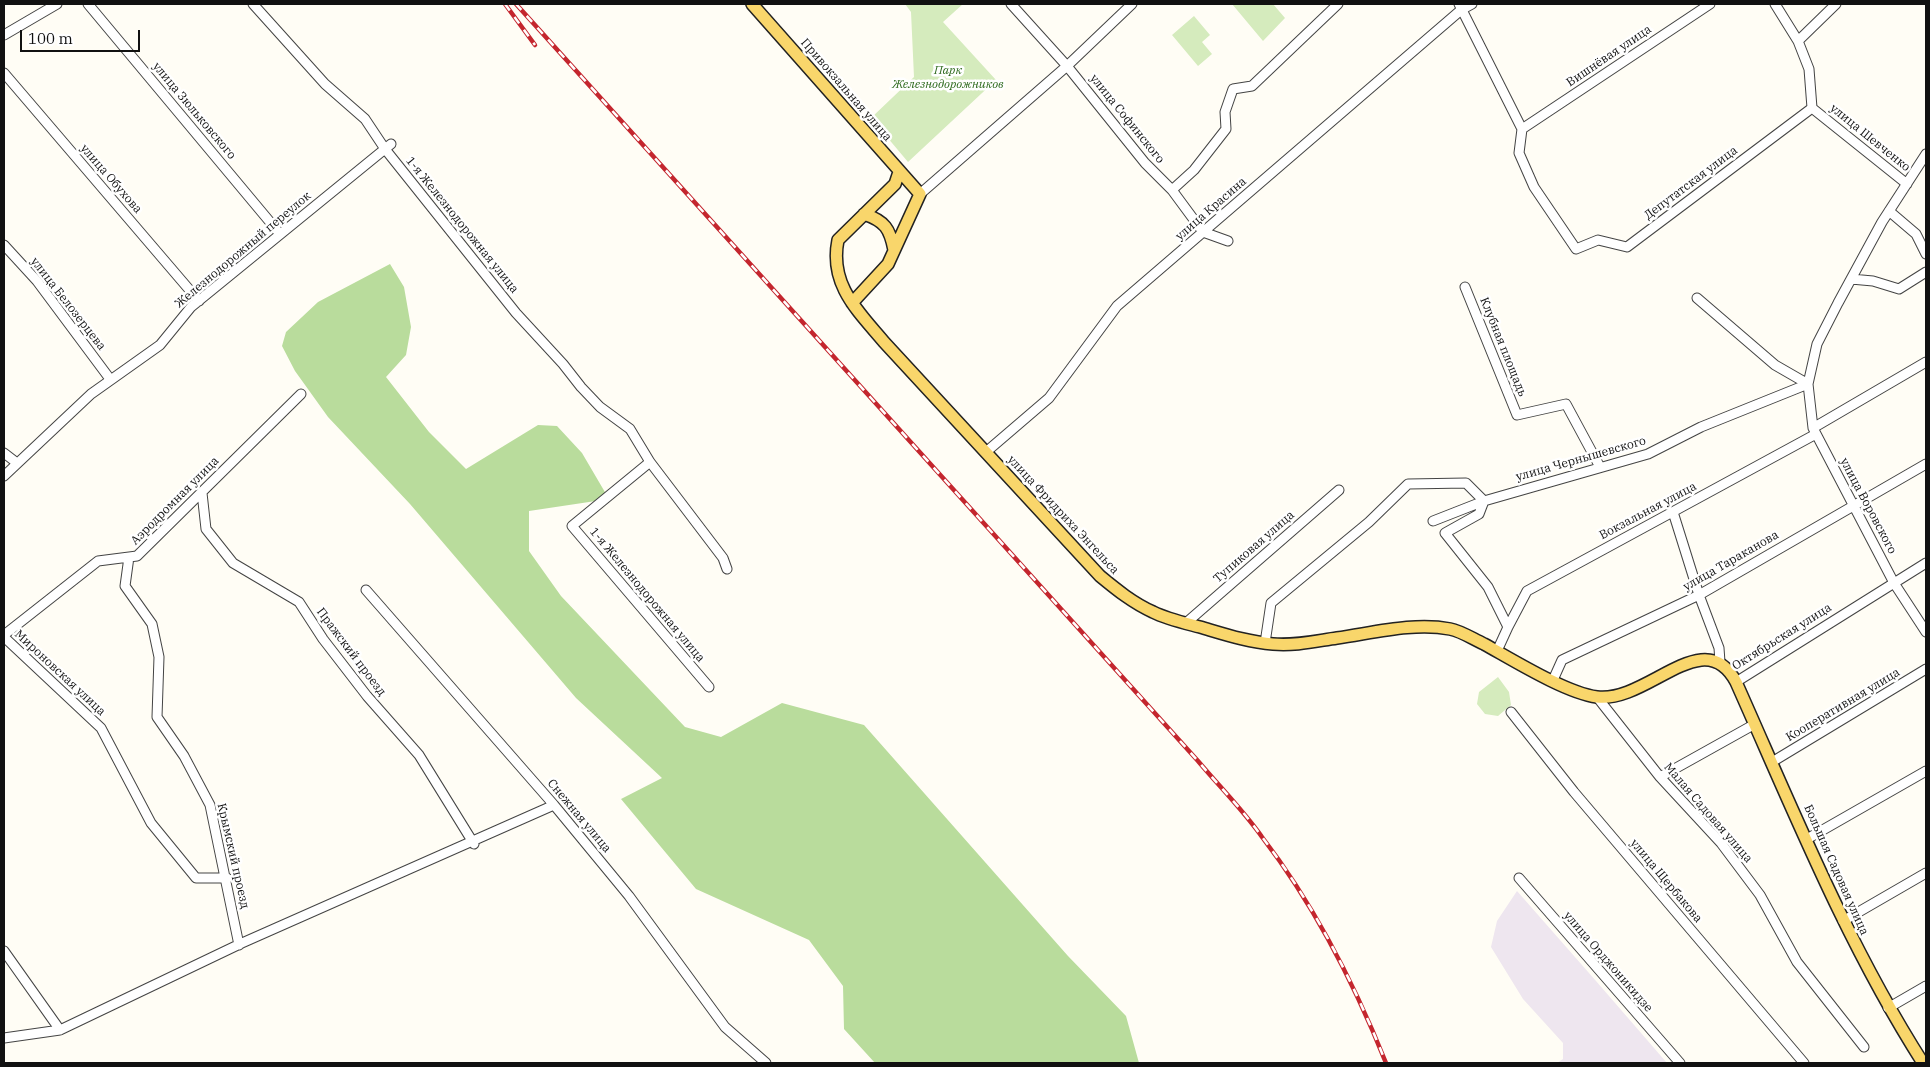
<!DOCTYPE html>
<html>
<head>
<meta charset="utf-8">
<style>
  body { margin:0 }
  #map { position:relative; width:1930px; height:1067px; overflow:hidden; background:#fffdf5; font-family:"IBM Plex Serif",serif }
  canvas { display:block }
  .frame { position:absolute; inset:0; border:5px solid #111; pointer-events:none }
  .scale { position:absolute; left:20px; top:30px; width:120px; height:22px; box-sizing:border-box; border:2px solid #111; border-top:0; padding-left:6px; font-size:15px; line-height:18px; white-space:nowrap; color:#111; -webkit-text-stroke:4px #fff; paint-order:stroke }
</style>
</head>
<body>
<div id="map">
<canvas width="1930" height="1067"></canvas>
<div class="frame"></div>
<div class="scale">100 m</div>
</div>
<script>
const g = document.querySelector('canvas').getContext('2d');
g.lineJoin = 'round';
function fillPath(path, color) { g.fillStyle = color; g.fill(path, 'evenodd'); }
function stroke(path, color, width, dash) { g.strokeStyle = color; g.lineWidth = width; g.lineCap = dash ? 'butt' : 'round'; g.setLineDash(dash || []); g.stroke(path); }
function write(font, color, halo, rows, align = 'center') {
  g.font = font + ' "IBM Plex Serif",serif'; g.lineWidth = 5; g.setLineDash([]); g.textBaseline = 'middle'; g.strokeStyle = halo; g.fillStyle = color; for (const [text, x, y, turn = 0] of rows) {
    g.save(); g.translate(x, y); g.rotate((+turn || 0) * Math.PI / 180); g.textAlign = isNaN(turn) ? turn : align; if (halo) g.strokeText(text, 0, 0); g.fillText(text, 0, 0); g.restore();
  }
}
const industrial = new Path2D(`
  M 1517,891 L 1596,981 L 1667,1063 L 1557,1063 L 1563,1059 L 1563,1043 L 1523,999 L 1491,947 L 1497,921 Z`);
const green = new Path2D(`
  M 905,4 L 963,4 L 943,22 L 996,80 L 908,162 L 871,118 L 914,77 L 911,12 Z
  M 1232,4 L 1273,4 L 1285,18 L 1263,41 Z
  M 1194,16 L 1210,35 L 1202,42 L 1212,54 L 1198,66 L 1172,35 Z
  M 1498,677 L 1509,692 L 1511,705 L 1498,716 L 1485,714 L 1477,704 L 1479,692 Z`);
const forest = new Path2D(`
  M 390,264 L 404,287 L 411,327 L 406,355 L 386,377 L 429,432 L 466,469 L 538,425 L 557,426 L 582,453 L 609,499 L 529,511 L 529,551 L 561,596 L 685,727 L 721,737 L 782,703 L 864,725 L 1068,956 L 1126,1016 L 1139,1063 L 875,1063 L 844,1029 L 843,986 L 809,940 L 696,889 L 621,799 L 662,778 L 576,698 L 410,504 L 328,417 L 295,371 L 282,346 L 286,332 L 318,302 Z`);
const minor = new Path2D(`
  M 88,4 L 280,234
  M 253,4 L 325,84 L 365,119 L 385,149 L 516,313 L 563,364 L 581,387 L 600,407 L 630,429 L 650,462 L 723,558 L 727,569
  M 1011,4 L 1067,66 L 1145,163 L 1172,190 L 1203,232 L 1228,241
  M 1459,4 L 1522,129 L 1519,153 L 1534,187 L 1576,249 L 1598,240 L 1627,247 L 1812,108
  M 1775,4 L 1798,41 L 1809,69 L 1812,108 L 1907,184
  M 4,35 L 57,4
  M 1798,41 L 1836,4
  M 4,73 L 199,301
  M 1522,129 L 1710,4
  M 1926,154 L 1882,222 L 1838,303 L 1817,344 L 1808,384 L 1813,428 L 1894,583 L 1926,632
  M 1172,190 L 1194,170 L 1226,129 L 1225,112 L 1233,89 L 1252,86 L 1338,4
  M 920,194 L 1067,66 L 1132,4
  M 1889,211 L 1916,234 L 1926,254
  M 4,245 L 37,281 L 110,379
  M 1851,279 L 1873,281 L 1899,289 L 1926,272
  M 1465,287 L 1517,415 L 1566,404 L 1600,467
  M 1697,298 L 1775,365 L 1808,384
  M 1813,428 L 1926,362
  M 986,452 L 1049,398 L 1117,306 L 1461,10 L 1472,4
  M 4,453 L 17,463
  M 650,462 L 572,526 L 709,687
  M 4,476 L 91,394 L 160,345 L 191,307 L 391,144
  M 202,493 L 206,529 L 233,563 L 299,602 L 323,639 L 367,696 L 419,755 L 474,844
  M 1484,501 L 1479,514 L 1445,533 L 1488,587 L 1508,627 L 1497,651
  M 1673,512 L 1699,595 L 1719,648 L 1720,662
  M 1433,521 L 1484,501 L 1648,454 L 1701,427 L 1808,384
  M 129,557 L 125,586 L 152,624 L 159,657 L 157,717 L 184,756 L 210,805 L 239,945
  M 366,590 L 554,805 L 629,896 L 725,1027 L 766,1063
  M 1186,623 L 1339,490
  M 1508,627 L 1527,591 L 1816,434
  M 4,635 L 98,561 L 137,556 L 301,394
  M 4,637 L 101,728 L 151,823 L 196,878 L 227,878
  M 1265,643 L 1271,603 L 1369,522 L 1408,484 L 1466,483 L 1484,501
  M 1553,680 L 1562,660 L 1699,595 L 1926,464
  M 1736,682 L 1926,563
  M 1597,697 L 1660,777 L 1721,843 L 1760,895 L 1797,962 L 1864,1047
  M 1511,712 L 1574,792 L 1804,1063
  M 1772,762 L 1926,669
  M 1660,777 L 1755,724
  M 1807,839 L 1926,771
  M 1519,878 L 1680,1063
  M 1843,921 L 1926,873
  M 4,951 L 60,1030
  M 1888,1008 L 1926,986
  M 4,1038 L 60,1030 L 242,943 L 554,805`);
const major = new Path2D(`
  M 752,4 L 920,194 L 888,264 L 852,303
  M 899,172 L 895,184 L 838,240 C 829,285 858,311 884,342 L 1100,576 C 1117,590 1133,603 1153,612 C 1167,619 1185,623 1200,627 C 1224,634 1248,642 1273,644 C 1295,646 1316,641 1337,638 C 1373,633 1414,622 1450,629 C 1461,631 1473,639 1484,644 C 1513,660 1566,693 1597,697 C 1648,703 1704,622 1736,682 C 1794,812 1847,944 1923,1063
  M 864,214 C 885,221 890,229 894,250`);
const rail = new Path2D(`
  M 505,4 L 535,45
  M 516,4 L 1198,761 C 1219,786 1243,810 1262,837 C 1315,906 1354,983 1386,1063`);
const streetNames = [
  ["Вишнёвая улица",1609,56,-34],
  ["Привокзальная улица",846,90,49],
  ["улица Зюльковского",194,111,50],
  ["улица Софинского",1127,119,51],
  ["улица Шевченко",1870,138,39],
  ["улица Обухова",111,179,49],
  ["Депутатская улица",1691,183,-37],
  ["улица Красина",1211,209,-41],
  ["1-я Железнодорожная улица",462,225,51],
  ["Железнодорожный переулок",243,250,-40],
  ["улица Белозерцева",68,304,52],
  ["Клубная площадь",1503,347,68],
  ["улица Чернышевского",1581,459,-16],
  ["Аэродромная улица",175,501,-45],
  ["улица Воровского",1868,506,62],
  ["Вокзальная улица",1648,511,-28],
  ["улица Фридриха Энгельса",1063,515,47],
  ["Тупиковая улица",1254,547,-41],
  ["улица Тараканова",1731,561,-30],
  ["1-я Железнодорожная улица",647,595,50],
  ["Октябрьская улица",1782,637,-32],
  ["Пражский проезд",351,652,53],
  ["Мироновская улица",60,673,43],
  ["Кооперативная улица",1843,705,-31],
  ["Малая Садовая улица",1708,813,49],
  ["Снежная улица",579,816,50],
  ["Крымский проезд",233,856,77],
  ["Большая Садовая улица",1836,870,66],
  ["улица Щербакова",1666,881,50],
  ["улица Орджоникидзе",1608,962,49]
];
const parkNames = [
  ["Парк",948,71],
  ["Железнодорожников",948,85]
];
fillPath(industrial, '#eee6ef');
fillPath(green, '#d5ebbd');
fillPath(forest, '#b9dc9c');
stroke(minor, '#444', 11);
stroke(major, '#222', 14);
stroke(minor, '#fff', 9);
stroke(major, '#f9d66b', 11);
stroke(rail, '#c4262e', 4.5);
stroke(rail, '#fff', 2.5, [8]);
write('12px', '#111', '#fff', streetNames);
write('italic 12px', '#2f6b1f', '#fff', parkNames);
</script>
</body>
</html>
